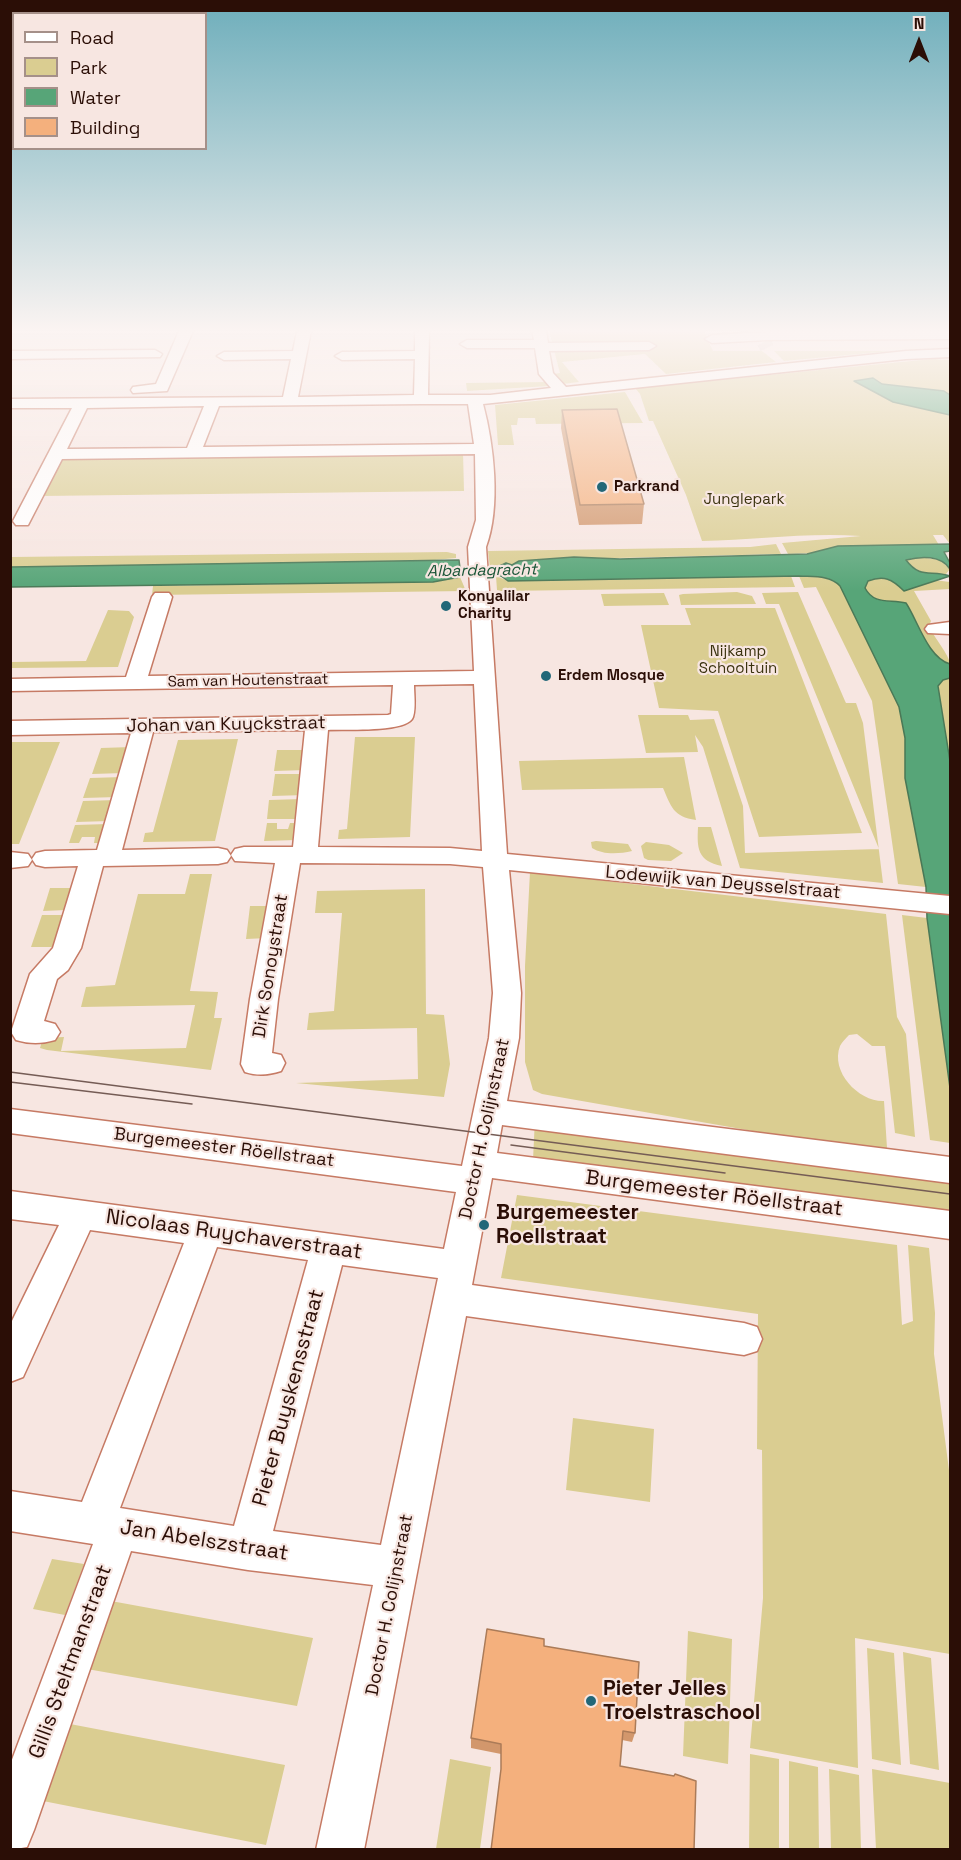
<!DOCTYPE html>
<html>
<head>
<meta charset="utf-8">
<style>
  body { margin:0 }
  #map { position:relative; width:961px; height:1860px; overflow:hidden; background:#f7e6e1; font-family:"Space Grotesk",sans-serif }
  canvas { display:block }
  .frame { position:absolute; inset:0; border:12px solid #2b0e06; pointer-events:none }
  .legend { position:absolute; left:12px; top:12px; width:195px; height:138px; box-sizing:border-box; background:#f7e6e1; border:2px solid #a59089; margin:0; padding:8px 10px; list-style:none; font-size:18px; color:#2b0e06 }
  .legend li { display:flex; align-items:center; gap:12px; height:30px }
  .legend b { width:30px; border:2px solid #a59089 }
  .north { position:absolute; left:889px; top:12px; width:60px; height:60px; -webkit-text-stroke:4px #f7e6e1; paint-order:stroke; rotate:0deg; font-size:16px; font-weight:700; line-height:24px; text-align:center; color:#2b0e06 }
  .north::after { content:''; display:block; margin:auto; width:21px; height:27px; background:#2b0e06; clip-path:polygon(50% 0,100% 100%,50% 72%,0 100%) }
</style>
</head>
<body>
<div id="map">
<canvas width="961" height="1860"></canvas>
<div class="frame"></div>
<ul class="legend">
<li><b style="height:8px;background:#fff"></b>Road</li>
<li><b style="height:16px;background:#dacd91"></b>Park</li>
<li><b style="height:16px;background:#57a578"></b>Water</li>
<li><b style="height:16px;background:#f4b07d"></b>Building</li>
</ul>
<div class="north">N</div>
</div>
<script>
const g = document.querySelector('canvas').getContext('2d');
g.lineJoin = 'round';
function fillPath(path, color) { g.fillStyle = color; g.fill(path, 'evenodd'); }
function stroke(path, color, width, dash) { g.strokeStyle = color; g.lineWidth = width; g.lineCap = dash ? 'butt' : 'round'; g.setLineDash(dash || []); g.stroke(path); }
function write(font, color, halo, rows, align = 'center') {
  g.font = font + ' "Space Grotesk",sans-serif'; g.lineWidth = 4.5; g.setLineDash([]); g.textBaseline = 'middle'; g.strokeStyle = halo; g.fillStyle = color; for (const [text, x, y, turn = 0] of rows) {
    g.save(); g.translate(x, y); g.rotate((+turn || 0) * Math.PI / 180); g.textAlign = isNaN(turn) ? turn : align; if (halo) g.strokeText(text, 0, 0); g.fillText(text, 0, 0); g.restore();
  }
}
const green = new Path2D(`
  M 549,331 L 704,331 L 713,351 L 762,351 L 776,362 L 666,374 L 645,354 L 562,362 L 579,382 L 562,384 L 553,374 L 560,373 Z
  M 774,351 L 891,351 L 784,361 Z
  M 932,359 L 950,360 L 950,544 L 943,535 L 933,535 L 939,545 L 838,546 L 814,553 L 788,554 L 782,543 L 861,536 C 808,532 755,540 702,541 L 686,495 L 653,421 L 649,421 L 640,394 L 635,388 Z
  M 545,382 L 549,386 L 467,391 L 466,383 Z
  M 625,392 L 643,423 L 536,424 L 535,418 L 518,418 L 517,425 L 511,425 L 514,445 L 498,445 L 495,405 Z
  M 463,451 L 464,491 L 41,496 L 62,455 Z
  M 776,544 L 781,554 L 576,559 L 490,568 L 488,551 L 750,547 Z
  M 447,552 L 456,554 L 456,558 L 412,562 L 11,567 L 10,557 Z
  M 920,557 L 940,560 L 950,569 L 946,574 C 929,575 917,574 905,559 Z
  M 496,576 L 508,581 L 791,576 L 795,587 L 501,591 L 497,590 Z
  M 799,576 L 823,577 L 839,584 L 899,707 L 905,738 L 905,778 L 926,887 L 898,884 L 872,701 L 816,587 L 804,588 Z
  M 460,577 L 466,591 L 152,595 L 153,586 L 433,582 Z
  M 881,577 L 894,581 L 905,591 L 934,580 L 950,582 L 950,589 L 914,591 L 931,621 L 929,626 C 933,636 950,656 950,664 C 928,658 918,621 906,603 C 889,599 874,605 865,588 L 868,581 Z
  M 737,592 L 752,596 L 756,604 L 681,605 L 679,595 L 683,594 Z
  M 798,592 L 845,701 L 846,703 L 856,703 L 863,723 L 883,883 L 740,868 L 703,747 L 695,735 L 698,752 L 646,753 L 638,715 L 688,715 L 690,720 L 714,719 L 743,806 L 745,853 L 879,849 L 779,604 L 766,604 L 762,593 Z
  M 664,593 L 669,605 L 604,606 L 601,594 Z
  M 685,608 L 775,608 L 862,833 L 759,837 L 718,711 L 659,708 L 641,625 L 691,625 Z
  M 108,610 L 129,611 L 134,617 L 118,667 L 11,668 L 11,662 L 86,661 Z
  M 950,678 L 950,761 L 938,686 L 943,680 Z
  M 355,737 L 415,737 L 410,837 L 338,839 L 339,830 L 347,829 Z
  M 238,739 L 215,841 L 143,842 L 145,833 L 153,832 L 178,740 Z
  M 11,742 L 60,742 L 19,844 L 11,844 Z
  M 132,747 L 124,773 L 92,774 L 101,748 Z
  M 277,750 L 309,750 L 306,770 L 274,771 Z
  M 684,757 L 696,820 C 673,817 671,806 663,788 L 522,790 L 519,761 Z
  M 275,774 L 307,774 L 305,795 L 272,796 Z
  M 123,777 L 117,797 L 83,798 L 90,778 Z
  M 302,799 L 301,819 L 267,819 L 269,800 Z
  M 117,800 L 110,821 L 76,822 L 83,801 Z
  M 267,823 L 277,823 L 277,829 L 288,829 L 290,823 L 299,823 L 296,840 L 264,841 Z
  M 108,824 L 101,843 L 94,843 L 95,837 L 82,837 L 79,843 L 69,843 L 75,825 Z
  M 698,827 L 711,827 L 722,866 C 697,861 697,848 698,827 Z
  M 596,841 L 628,844 L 632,851 C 619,854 603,855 592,848 L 591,842 Z
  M 646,842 L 669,845 L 683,853 L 671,861 L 648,860 L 644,858 L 641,846 Z
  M 530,872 L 886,914 L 897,1017 L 906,1034 L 915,1137 L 895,1133 L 885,1046 L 872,1046 L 857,1034 L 849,1035 C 846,1038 842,1042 840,1046 C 830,1072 859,1102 884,1101 L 887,1148 L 913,1152 L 912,1159 L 542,1094 L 533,1090 L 525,1062 L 525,966 Z
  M 190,874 L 212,874 L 190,991 L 218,992 L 214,1018 L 222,1018 L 211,1070 L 47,1050 L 40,1048 L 43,1038 L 64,1037 L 61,1051 L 186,1048 L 195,1005 L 81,1007 L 86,987 L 115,985 L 138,894 L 185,894 Z
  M 50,888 L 73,888 L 66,910 L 43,911 Z
  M 425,889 L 426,1014 L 444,1015 L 450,1064 L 444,1097 L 296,1083 L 418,1079 L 417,1028 L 307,1030 L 309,1013 L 334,1011 L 342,913 L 315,913 L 317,891 Z
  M 250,906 L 273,906 L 268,938 L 246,939 Z
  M 42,915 L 65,915 L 56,947 L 31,947 Z
  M 902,915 L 927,918 L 950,1088 L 950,1143 L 930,1140 Z
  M 535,1118 L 950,1173 L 950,1218 L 533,1160 Z
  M 517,1195 L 897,1245 L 902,1325 L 913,1321 L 908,1245 L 929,1248 L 935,1313 L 934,1354 L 950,1478 L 950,1654 L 855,1638 L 858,1768 L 750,1748 L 763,1598 L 762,1450 L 757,1449 L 758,1314 L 501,1278 Z
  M 573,1418 L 654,1429 L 650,1502 L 566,1490 Z
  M 52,1559 L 84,1564 L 65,1615 L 33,1609 Z
  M 111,1601 L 313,1638 L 297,1706 L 87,1669 Z
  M 688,1631 L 732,1639 L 728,1764 L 683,1756 Z
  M 867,1648 L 894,1653 L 901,1765 L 872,1759 Z
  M 903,1652 L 931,1658 L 939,1770 L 910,1764 Z
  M 70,1724 L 285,1765 L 266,1845 L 43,1801 Z
  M 750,1754 L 779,1759 L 779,1849 L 749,1849 Z
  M 450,1759 L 491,1767 L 480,1849 L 436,1849 Z
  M 789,1761 L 818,1767 L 819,1849 L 789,1849 Z
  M 829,1769 L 859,1775 L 861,1849 L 831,1849 Z
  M 872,1769 L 950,1783 L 950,1849 L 876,1849 Z`);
const water = new Path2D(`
  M 873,378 L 882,384 L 944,391 L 950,395 L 950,415 L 893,402 L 854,381 Z
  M 950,544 L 950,551 L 944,552 L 950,563 L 950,569 C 941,555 921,556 906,560 C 921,580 931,569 950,576 L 904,591 C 892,579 884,575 868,581 L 865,588 C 874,605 889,599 906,603 C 918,621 928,658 950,664 L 950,678 L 943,680 L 938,686 L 950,761 L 950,1088 L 927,918 L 926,887 L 905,778 L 905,738 L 899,707 L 840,586 C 830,575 813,577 799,576 L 508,581 L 501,576 L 461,573 L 460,577 L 433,582 L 11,587 L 10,567 L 459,560 L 460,568 C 475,568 493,571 506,563 L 512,565 L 519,561 L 574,557 L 620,559 L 807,554 L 838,546 Z`);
const minorTunnel = new Path2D(`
  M 764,342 L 767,348`);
const minor = new Path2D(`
  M 179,331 L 193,331 L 167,391 L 133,393 L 131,390 L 133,387 L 156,384 Z
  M 297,331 L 311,331 L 298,397 L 414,395 L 415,359 L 342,360 L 335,356 L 342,352 L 415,351 L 415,331 L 429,331 L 428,395 L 490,395 L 551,388 L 539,374 L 535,348 L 467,348 L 460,344 L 467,340 L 534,340 L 532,331 L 546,331 L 548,343 L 649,342 L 656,346 L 649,350 L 549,351 L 553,373 L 566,387 L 906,351 L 950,349 L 950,357 L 906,359 L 483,404 C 494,445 501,507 486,547 L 507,854 L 950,896 L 950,914 L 509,870 L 521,993 L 519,1038 L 507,1101 L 950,1157 L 950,1183 L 502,1125 L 497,1153 L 950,1211 L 950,1239 L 492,1178 L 472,1285 L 744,1323 L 757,1327 L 762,1339 L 757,1351 L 744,1355 L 466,1316 L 364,1850 L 316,1850 L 373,1585 L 248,1570 L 131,1551 L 34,1830 L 27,1847 L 10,1850 L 10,1765 L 93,1544 L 10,1531 L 10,1491 L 82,1502 L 184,1243 L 90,1230 L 23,1377 L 10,1382 L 10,1325 L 59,1225 L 10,1219 L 10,1191 L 444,1249 L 456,1192 L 10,1133 L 10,1109 L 462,1166 L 489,1038 L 493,993 L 483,867 L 450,864 L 300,863 L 278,999 L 272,1053 L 281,1055 L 285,1063 L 281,1071 C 268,1075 258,1076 245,1072 L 241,1064 L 250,999 L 275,863 L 235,861 L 231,855 L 235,849 L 244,847 L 293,847 L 305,730 L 153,732 L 122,850 L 218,848 L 227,850 L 231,856 L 227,862 L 218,864 L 103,866 L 81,948 L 68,970 L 57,979 L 44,1021 L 55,1024 L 60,1032 L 55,1040 C 42,1044 29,1044 16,1040 L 11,1032 L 30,974 L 53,948 L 78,866 L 45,867 L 36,865 L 32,859 L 36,853 L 45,851 L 97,850 L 131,733 L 10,735 L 10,721 L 388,715 L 391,714 L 393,685 L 10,691 L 10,679 L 126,677 L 152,597 L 155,593 L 169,593 L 172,597 L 148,676 L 474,671 L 468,547 L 476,520 L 475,454 L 62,459 L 28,525 L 16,525 L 13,521 L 72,408 L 10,408 L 10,399 L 283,397 L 291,359 L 224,360 L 217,356 L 224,352 L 293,351 ZM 420,404 L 468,404 L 474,444 L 203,447 L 219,406 ZM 204,406 L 187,448 L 67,449 L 87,408 ZM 474,684 L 482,851 L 450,848 L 318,847 L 328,730 C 343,729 408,733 413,717 C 416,708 414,694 414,685 ZM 217,1247 L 308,1260 L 234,1526 L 120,1508 ZM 342,1265 L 438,1278 L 381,1545 L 273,1531 Z
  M 949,331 L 949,339 L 767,340 L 712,343 L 705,339 L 712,335 L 767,332 Z
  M 155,350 L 162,354 L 160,357 L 10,359 L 10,351 Z
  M 950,622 L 950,634 L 928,633 L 925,629 L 928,625 Z
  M 10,852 L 28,854 L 32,860 L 28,866 L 10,868 Z`);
const tram = new Path2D(`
  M 10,1072 L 950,1194
  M 10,1082 L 192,1104
  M 511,1145 L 725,1173`);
const wall = new Path2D(`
  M 562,410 L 644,504 L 642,524 L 579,525 L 561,428 Z
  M 544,1646 L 635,1733 L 632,1742 L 622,1740 L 620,1766 L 696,1781 L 501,1772 L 501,1754 L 471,1748 L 471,1738 Z`);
const building = new Path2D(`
  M 617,409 L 644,504 L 580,505 L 562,410 Z
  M 487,1629 L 544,1639 L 544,1646 L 639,1662 L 635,1733 L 623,1731 L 620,1766 L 674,1776 L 675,1774 L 696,1781 L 694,1850 L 491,1850 L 501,1769 L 501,1744 L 471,1738 Z`);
const markers = [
  [602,487,6,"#226778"],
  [446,606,6,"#226778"],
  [546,676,6,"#226778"],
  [484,1225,6,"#226778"],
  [591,1701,6,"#226778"]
];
const farPoinames = [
  ["Parkrand",614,487],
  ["Konyalilar",458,597],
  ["Charity",458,614],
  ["Erdem Mosque",558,676]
];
const farParknames = [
  ["Junglepark",744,500],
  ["Nijkamp",738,652],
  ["Schooltuin",738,669]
];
const farStreetnames = [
  ["Sam van Houtenstraat",248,681,-1]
];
const farWaternames = [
  ["Albardagracht",482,571,-1]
];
const streetNames = [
  ["Johan van Kuyckstraat",226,725,-1],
  ["Lodewijk van Deysselstraat",723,883,5],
  ["Dirk Sonoystraat",271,966,-81],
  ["Doctor H. Colijnstraat",485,1129,-78],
  ["Burgemeester Röellstraat",224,1148,7],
  ["Doctor H. Colijnstraat",390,1605,-79]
];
const nearStreetnames = [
  ["Burgemeester Röellstraat",714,1194,7],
  ["Nicolaas Ruychaverstraat",234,1235,8],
  ["Pieter Buyskensstraat",289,1398,-75],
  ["Jan Abelszstraat",204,1541,9],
  ["Gillis Steltmanstraat",71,1662,-70]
];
const nearPoinames = [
  ["Burgemeester",496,1213],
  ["Roellstraat",496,1237],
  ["Pieter Jelles",603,1689],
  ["Troelstraschool",603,1713]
];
fillPath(green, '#dacd91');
fillPath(water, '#57a578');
stroke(water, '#4a7856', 1.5);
stroke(minorTunnel, '#d8c6c0', 15, [15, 8]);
stroke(minor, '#c67a64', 3);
fillPath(minor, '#fff');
stroke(tram, '#755c55', 1.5);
fillPath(wall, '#d2976c');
fillPath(building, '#f4b07d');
stroke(building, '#ab7b58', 1.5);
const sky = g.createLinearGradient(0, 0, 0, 591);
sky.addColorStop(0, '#6eaebb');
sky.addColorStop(0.56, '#fbf4f2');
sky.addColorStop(1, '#fbf4f200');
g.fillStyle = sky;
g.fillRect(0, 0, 961, 591);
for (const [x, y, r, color] of markers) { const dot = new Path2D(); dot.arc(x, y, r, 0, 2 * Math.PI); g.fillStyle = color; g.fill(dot); stroke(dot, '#f7e6e1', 2); }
write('bold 15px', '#2b0e06', '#f7e6e1', farPoinames, 'left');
write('15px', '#3a320e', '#f7e6e1', farParknames);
write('15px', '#2b0e06', '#f7e6e1', farStreetnames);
write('italic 16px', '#1a5537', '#f7e6e1', farWaternames);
write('18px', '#2b0e06', '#f7e6e1', streetNames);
write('21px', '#2b0e06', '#f7e6e1', nearStreetnames);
write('bold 21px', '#2b0e06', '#f7e6e1', nearPoinames, 'left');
</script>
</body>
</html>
